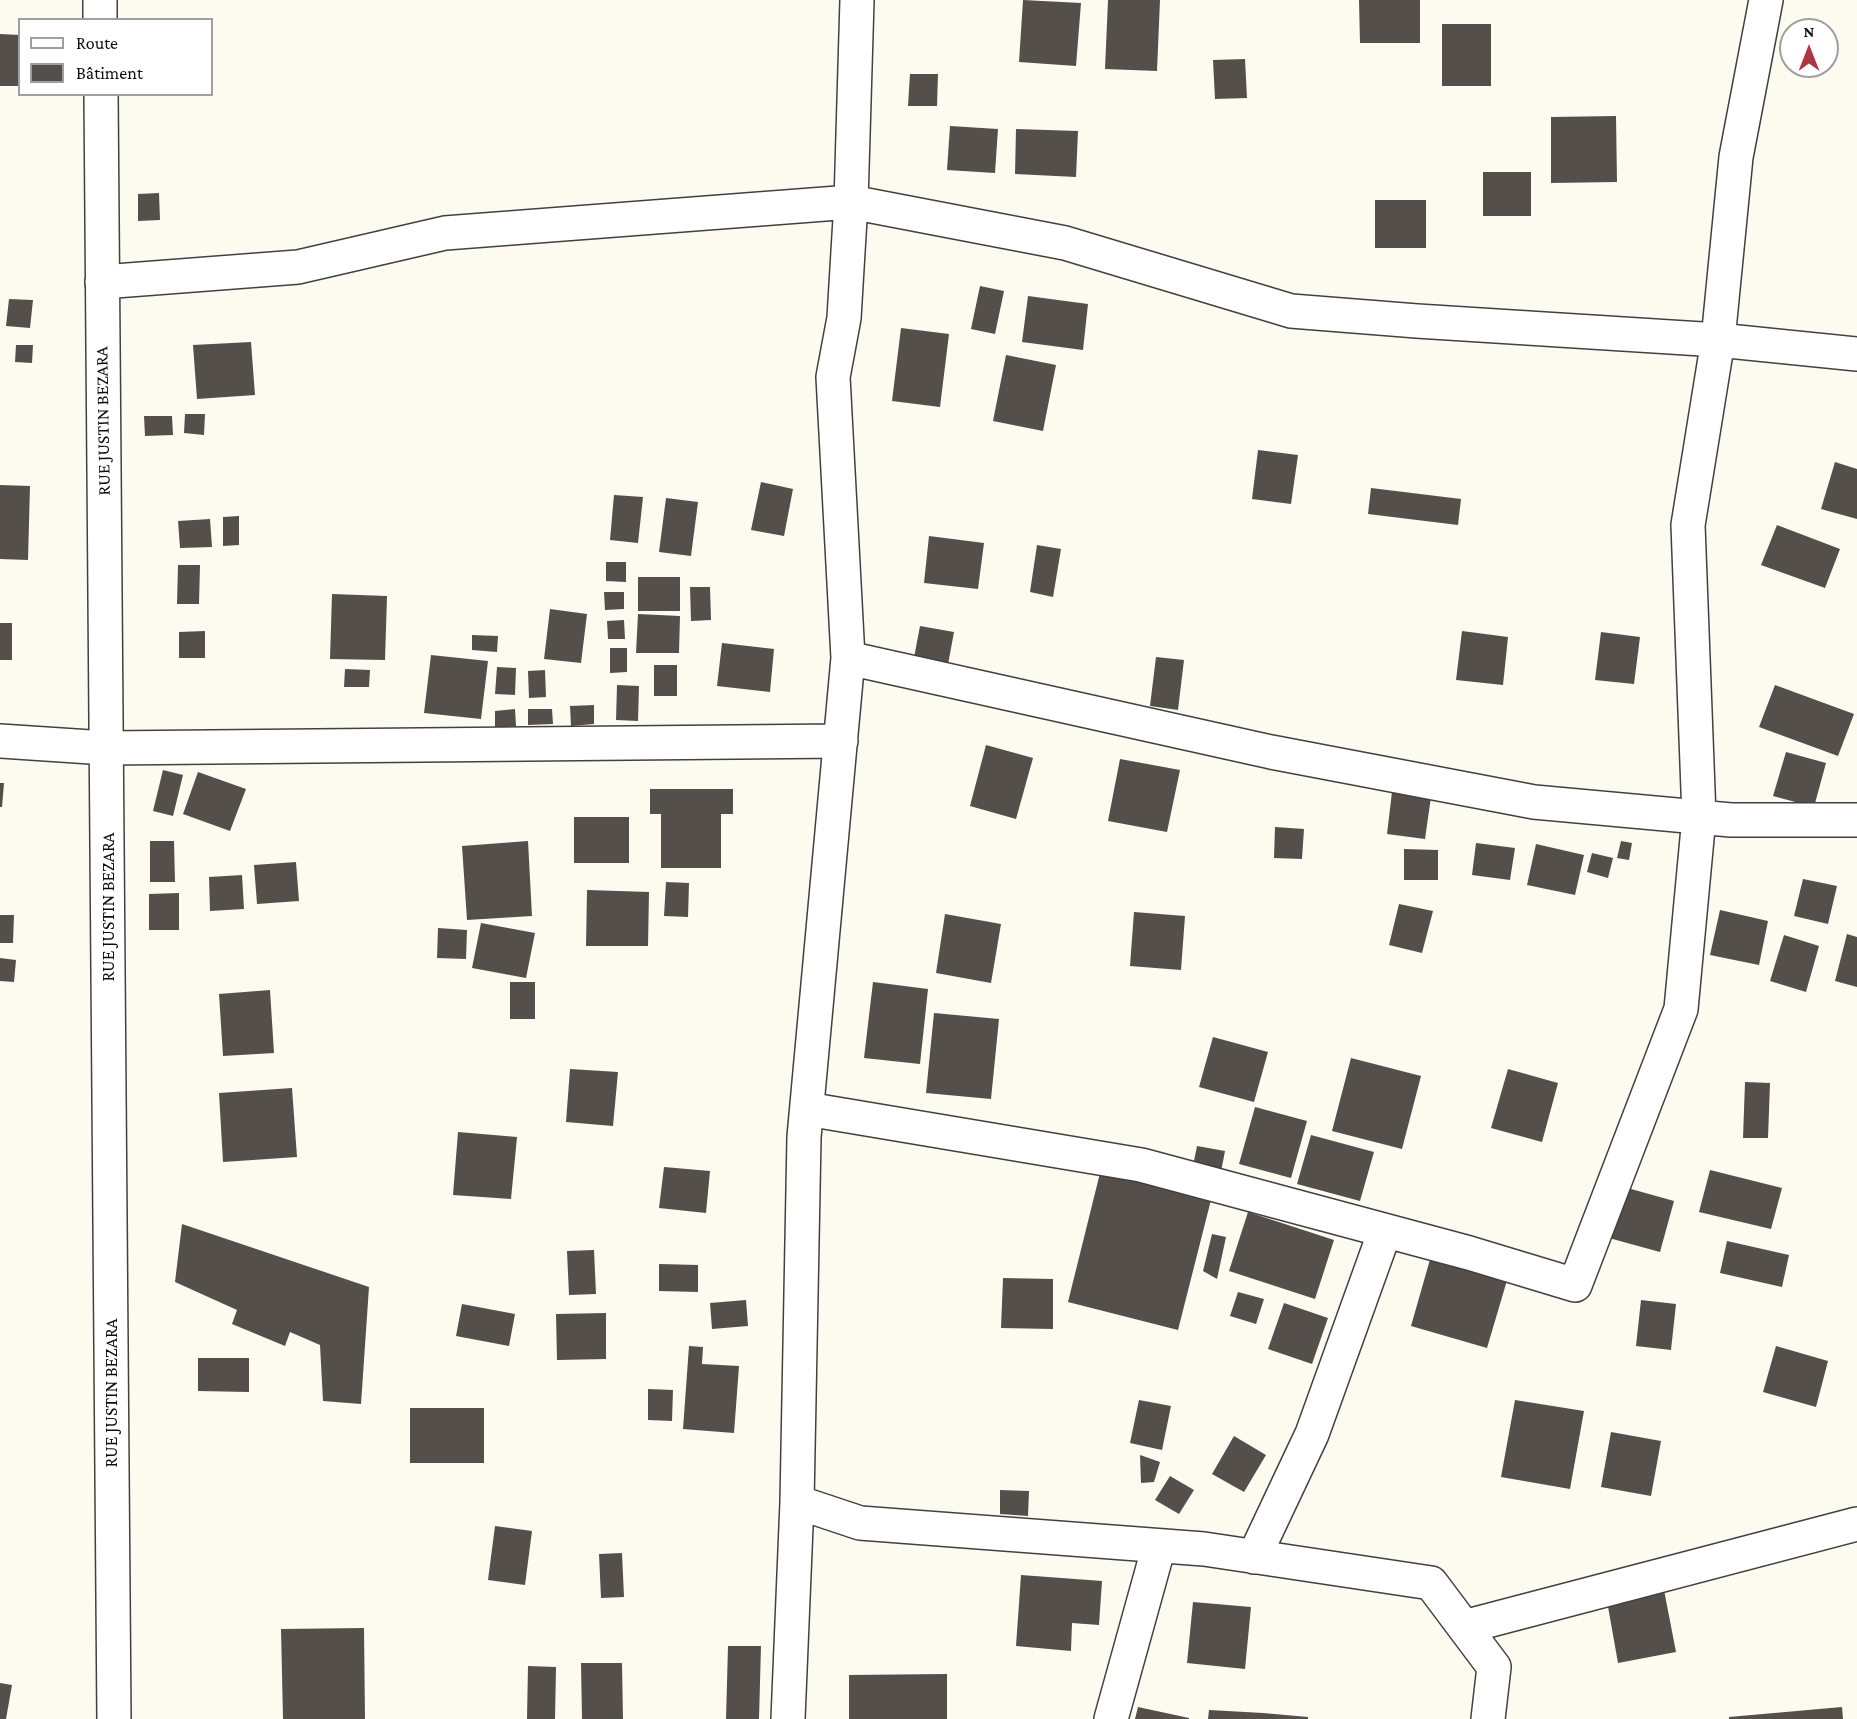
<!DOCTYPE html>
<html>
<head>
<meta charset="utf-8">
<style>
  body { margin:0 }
  #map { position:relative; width:1857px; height:1719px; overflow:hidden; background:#fdfaf0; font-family:"Crimson Pro",serif }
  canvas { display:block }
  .legend { position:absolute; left:18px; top:18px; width:195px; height:78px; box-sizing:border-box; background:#fff; border:2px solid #9f9f9f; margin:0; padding:8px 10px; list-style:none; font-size:18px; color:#0e0e0e }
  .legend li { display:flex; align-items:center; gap:12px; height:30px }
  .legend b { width:30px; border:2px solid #9f9f9f }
  .north { position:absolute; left:1779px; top:18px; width:60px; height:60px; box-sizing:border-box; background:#fff; border:2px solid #9f9f9f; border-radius:50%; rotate:0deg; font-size:16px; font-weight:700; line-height:24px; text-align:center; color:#0e0e0e }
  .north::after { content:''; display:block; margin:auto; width:21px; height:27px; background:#ac3844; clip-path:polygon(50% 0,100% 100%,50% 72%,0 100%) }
</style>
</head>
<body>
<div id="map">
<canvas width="1857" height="1719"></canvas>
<ul class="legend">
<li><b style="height:8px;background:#fff"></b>Route</li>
<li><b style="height:16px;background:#554f4b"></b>Bâtiment</li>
</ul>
<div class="north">N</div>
</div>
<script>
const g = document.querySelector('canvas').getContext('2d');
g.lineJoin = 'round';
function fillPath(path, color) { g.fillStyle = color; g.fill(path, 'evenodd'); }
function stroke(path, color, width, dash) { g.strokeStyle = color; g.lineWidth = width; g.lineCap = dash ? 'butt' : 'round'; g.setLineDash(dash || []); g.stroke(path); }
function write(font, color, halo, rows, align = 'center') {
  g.font = font + ' "Crimson Pro",serif'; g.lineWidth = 6; g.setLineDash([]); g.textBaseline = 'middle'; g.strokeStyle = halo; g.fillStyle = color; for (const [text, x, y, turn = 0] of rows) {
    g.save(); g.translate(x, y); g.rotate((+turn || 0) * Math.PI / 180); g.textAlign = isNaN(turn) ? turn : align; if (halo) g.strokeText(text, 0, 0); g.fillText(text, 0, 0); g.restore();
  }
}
const building = new Path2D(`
  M 1023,0 L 1081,3 L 1076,66 L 1019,62 Z
  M 1108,0 L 1160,0 L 1157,71 L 1105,69 Z
  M 1359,0 L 1420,0 L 1420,43 L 1360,43 Z
  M 1442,24 L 1491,24 L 1491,86 L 1442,86 Z
  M 0,34 L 20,35 L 20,86 L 0,86 Z
  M 1245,59 L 1247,98 L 1215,99 L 1213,60 Z
  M 910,74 L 938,74 L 937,106 L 908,106 Z
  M 1616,116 L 1617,182 L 1551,183 L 1551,117 Z
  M 950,126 L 998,129 L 995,173 L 947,170 Z
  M 1016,129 L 1078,131 L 1076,177 L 1015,174 Z
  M 1483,172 L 1531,172 L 1531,216 L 1483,216 Z
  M 159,193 L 160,220 L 138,221 L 138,194 Z
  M 1375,200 L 1426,200 L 1426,248 L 1375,248 Z
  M 980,286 L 1004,291 L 995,334 L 971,329 Z
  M 1028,296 L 1088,304 L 1083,350 L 1022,342 Z
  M 9,299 L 33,300 L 30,328 L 6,326 Z
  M 901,328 L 949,334 L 940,407 L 892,401 Z
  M 251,342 L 255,395 L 197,399 L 193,345 Z
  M 16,345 L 33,345 L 32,363 L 15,362 Z
  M 1006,355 L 1056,365 L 1043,431 L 993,421 Z
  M 185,414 L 205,414 L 204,435 L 184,433 Z
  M 144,416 L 172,416 L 173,435 L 145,436 Z
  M 1258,450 L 1298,455 L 1291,504 L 1252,499 Z
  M 1835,462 L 1857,469 L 1857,519 L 1821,509 Z
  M 761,482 L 793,489 L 784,536 L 751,530 Z
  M 0,485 L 30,486 L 28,560 L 0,559 Z
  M 1371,488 L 1461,499 L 1458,525 L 1368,514 Z
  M 614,495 L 643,497 L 638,543 L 610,540 Z
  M 666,498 L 698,502 L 691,556 L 659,552 Z
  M 239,516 L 239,545 L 223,546 L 223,517 Z
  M 210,519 L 212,547 L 180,548 L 178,521 Z
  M 1777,525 L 1840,549 L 1825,588 L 1761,565 Z
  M 929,536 L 984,543 L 978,589 L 924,583 Z
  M 1037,545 L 1061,549 L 1053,597 L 1030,592 Z
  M 606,562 L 626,562 L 626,582 L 606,581 Z
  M 178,565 L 200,565 L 199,604 L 177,604 Z
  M 638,577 L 680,577 L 680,611 L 638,611 Z
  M 690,587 L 710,587 L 711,620 L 691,621 Z
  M 604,592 L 624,592 L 624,609 L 605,610 Z
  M 332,594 L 387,596 L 385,660 L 330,659 Z
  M 550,609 L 587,614 L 581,663 L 544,659 Z
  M 638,614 L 680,616 L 679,653 L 636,653 Z
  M 624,620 L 625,639 L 608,639 L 607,621 Z
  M 0,623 L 12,623 L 12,660 L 0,660 Z
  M 920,626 L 954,632 L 947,670 L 913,663 Z
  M 205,631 L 205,658 L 179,658 L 179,632 Z
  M 1462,631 L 1508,637 L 1503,685 L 1456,680 Z
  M 1601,632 L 1640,637 L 1634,684 L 1595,680 Z
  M 472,635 L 498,636 L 497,652 L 472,650 Z
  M 722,643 L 774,649 L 770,692 L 717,686 Z
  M 610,648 L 627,648 L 627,672 L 610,673 Z
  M 431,655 L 488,661 L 481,719 L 424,713 Z
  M 1156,657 L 1184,660 L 1178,710 L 1150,706 Z
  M 654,665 L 677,665 L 677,696 L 654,696 Z
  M 497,667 L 516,668 L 515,695 L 495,694 Z
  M 345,669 L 370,670 L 369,687 L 344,687 Z
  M 545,670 L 546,697 L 529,698 L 528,671 Z
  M 617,685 L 639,686 L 638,721 L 616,720 Z
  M 1775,685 L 1854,714 L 1838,756 L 1759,727 Z
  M 594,705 L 594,724 L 571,726 L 570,706 Z
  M 515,709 L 516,726 L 495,728 L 495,711 Z
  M 528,709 L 552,709 L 553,724 L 528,725 Z
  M 986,745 L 1033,758 L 1016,819 L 970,806 Z
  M 1786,752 L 1826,763 L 1814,807 L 1773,796 Z
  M 1120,759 L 1180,770 L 1167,832 L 1108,821 Z
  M 163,770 L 183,775 L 173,816 L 153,811 Z
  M 198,772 L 246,789 L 230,831 L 183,814 Z
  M 0,783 L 4,783 L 2,807 L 0,807 Z
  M 650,789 L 733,789 L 733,814 L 721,814 L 721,868 L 661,868 L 661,814 L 650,814 Z
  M 1392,792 L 1431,797 L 1425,839 L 1387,834 Z
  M 574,817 L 629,817 L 629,863 L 574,863 Z
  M 1275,827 L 1304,829 L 1302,859 L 1274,858 Z
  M 150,841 L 174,841 L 175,882 L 150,882 Z
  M 528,841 L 532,916 L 467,920 L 462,846 Z
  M 1621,841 L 1632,843 L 1629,860 L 1617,858 Z
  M 1476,843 L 1515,848 L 1510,880 L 1472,875 Z
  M 1536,844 L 1584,855 L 1575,895 L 1527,885 Z
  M 1404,849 L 1438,850 L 1438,880 L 1404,880 Z
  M 1592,853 L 1613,858 L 1608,878 L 1587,872 Z
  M 296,862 L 299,901 L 257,904 L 254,865 Z
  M 242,875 L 244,909 L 210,911 L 209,877 Z
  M 1803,879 L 1837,886 L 1828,924 L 1794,916 Z
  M 666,882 L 689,883 L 688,917 L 664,916 Z
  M 587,890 L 649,892 L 648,946 L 586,946 Z
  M 179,893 L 179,930 L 149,930 L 149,894 Z
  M 1399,904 L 1433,911 L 1422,953 L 1389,945 Z
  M 1720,910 L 1768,921 L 1759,965 L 1710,955 Z
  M 1134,912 L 1185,916 L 1181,970 L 1130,966 Z
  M 945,914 L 1001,924 L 991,983 L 936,973 Z
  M 0,915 L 14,915 L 13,943 L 0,943 Z
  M 481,923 L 535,933 L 526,978 L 472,968 Z
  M 438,928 L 467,930 L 466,959 L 437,958 Z
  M 1847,934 L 1857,937 L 1857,987 L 1835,981 Z
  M 1784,935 L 1819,946 L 1806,992 L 1770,981 Z
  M 0,958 L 16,960 L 14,982 L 0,981 Z
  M 510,982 L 535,982 L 535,1019 L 510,1019 Z
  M 873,982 L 928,989 L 920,1064 L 864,1058 Z
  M 270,990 L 274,1053 L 223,1056 L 219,994 Z
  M 934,1013 L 999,1019 L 991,1099 L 926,1093 Z
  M 1213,1037 L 1268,1052 L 1254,1102 L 1199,1087 Z
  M 1351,1058 L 1421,1076 L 1402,1149 L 1332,1131 Z
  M 570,1069 L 618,1072 L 613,1126 L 566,1122 Z
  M 1508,1069 L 1558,1083 L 1542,1142 L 1491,1128 Z
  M 1745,1082 L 1770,1083 L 1768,1138 L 1743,1138 Z
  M 292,1088 L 297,1157 L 223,1162 L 219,1093 Z
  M 1255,1107 L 1307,1121 L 1291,1178 L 1239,1164 Z
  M 458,1132 L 517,1137 L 511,1199 L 453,1195 Z
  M 1311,1135 L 1374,1152 L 1360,1201 L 1297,1184 Z
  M 1197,1146 L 1225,1151 L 1219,1182 L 1191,1176 Z
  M 664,1167 L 710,1171 L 706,1213 L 659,1208 Z
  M 1101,1169 L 1212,1196 L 1178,1330 L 1068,1302 Z
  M 1710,1170 L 1782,1188 L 1771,1229 L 1699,1212 Z
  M 1624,1187 L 1674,1201 L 1660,1252 L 1609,1238 Z
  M 1248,1212 L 1334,1240 L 1315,1299 L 1229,1271 Z
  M 182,1224 L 369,1287 L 361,1404 L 323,1401 L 320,1345 L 290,1332 L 285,1346 L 232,1324 L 237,1310 L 175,1282 Z
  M 1212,1234 L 1226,1237 L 1217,1279 L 1203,1271 Z
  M 1727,1241 L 1789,1255 L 1782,1287 L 1720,1273 Z
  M 594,1250 L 596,1294 L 569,1295 L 567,1251 Z
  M 1431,1256 L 1508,1277 L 1487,1348 L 1411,1326 Z
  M 659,1264 L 698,1265 L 698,1292 L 659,1291 Z
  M 1003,1278 L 1053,1279 L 1053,1329 L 1001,1328 Z
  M 1238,1292 L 1264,1299 L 1256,1324 L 1230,1316 Z
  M 746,1300 L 748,1326 L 712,1329 L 710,1303 Z
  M 1641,1300 L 1676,1304 L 1671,1350 L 1636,1346 Z
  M 1284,1303 L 1328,1318 L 1312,1364 L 1268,1349 Z
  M 462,1304 L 515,1314 L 509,1346 L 456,1336 Z
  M 606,1313 L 606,1359 L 557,1360 L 556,1314 Z
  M 689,1346 L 703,1347 L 702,1364 L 739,1366 L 734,1433 L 683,1429 Z
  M 1776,1346 L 1828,1361 L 1816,1407 L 1763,1392 Z
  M 198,1358 L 249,1358 L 249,1392 L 198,1391 Z
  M 648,1389 L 673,1390 L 672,1421 L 648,1420 Z
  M 1139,1400 L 1171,1406 L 1162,1450 L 1130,1443 Z
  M 1515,1400 L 1584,1411 L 1570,1489 L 1501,1477 Z
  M 410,1408 L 484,1408 L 484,1463 L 410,1463 Z
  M 1611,1432 L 1661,1441 L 1651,1496 L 1601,1487 Z
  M 1234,1436 L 1266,1455 L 1244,1492 L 1212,1474 Z
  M 1140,1455 L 1160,1462 L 1154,1482 L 1141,1483 Z
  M 1170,1476 L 1194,1490 L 1179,1514 L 1155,1500 Z
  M 1000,1490 L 1029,1491 L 1028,1516 L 1000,1514 Z
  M 495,1526 L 532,1531 L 525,1585 L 488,1580 Z
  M 622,1553 L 624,1597 L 601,1598 L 599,1554 Z
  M 1021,1575 L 1102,1581 L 1099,1625 L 1072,1623 L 1071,1651 L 1016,1646 Z
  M 1664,1590 L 1676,1652 L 1618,1663 L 1607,1601 Z
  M 1193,1602 L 1251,1607 L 1245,1669 L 1187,1663 Z
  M 364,1628 L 365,1719 L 283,1719 L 281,1629 Z
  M 728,1646 L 761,1646 L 759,1719 L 726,1719 Z
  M 581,1663 L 622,1663 L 623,1719 L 582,1719 Z
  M 528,1666 L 556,1667 L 555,1719 L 527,1719 Z
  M 947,1674 L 947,1719 L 849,1719 L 849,1675 Z
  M 0,1683 L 12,1685 L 6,1719 L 0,1719 Z
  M 1138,1707 L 1189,1718 L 1189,1719 L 1135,1719 Z
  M 1842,1707 L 1843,1719 L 1729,1719 L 1729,1717 Z
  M 1209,1710 L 1263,1713 L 1308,1717 L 1308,1719 L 1208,1719 Z`);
const minor = new Path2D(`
  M 102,282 L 298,267 L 445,233 L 851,202 L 1065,243 L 1291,311 L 1417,321 L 1718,340 L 1857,354
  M 848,658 L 1271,752 L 1534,802 L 1731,820 L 1857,820
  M 0,741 L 106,748 L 841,741
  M 807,1109 L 1141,1165 L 1469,1253 L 1575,1285 L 1681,1009 L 1699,817 L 1688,525 L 1718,340 L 1736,157 L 1766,0
  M 797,1502 L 860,1523 L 1204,1549 L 1431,1583 L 1494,1667 L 1488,1719
  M 1254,1557 L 1312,1434 L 1385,1231
  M 1464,1627 L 1857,1524
  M 788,1719 L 797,1502 L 804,1137 L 848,658 L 833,377 L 844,318 L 851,202 L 857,0
  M 1111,1719 L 1159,1546`);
const tertiary = new Path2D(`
  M 100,0 L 100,20
  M 101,94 L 114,1719`);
const streetNames = [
  ["RUE JUSTIN BEZARA",103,421,-91],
  ["RUE JUSTIN BEZARA",108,907,-90],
  ["RUE JUSTIN BEZARA",111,1393,-90]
];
fillPath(building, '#554f4b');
stroke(minor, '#414141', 36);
stroke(tertiary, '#414141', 36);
stroke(minor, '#fff', 33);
stroke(tertiary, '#fff', 33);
write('18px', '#0e0e0e', '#fff', streetNames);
</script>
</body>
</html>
